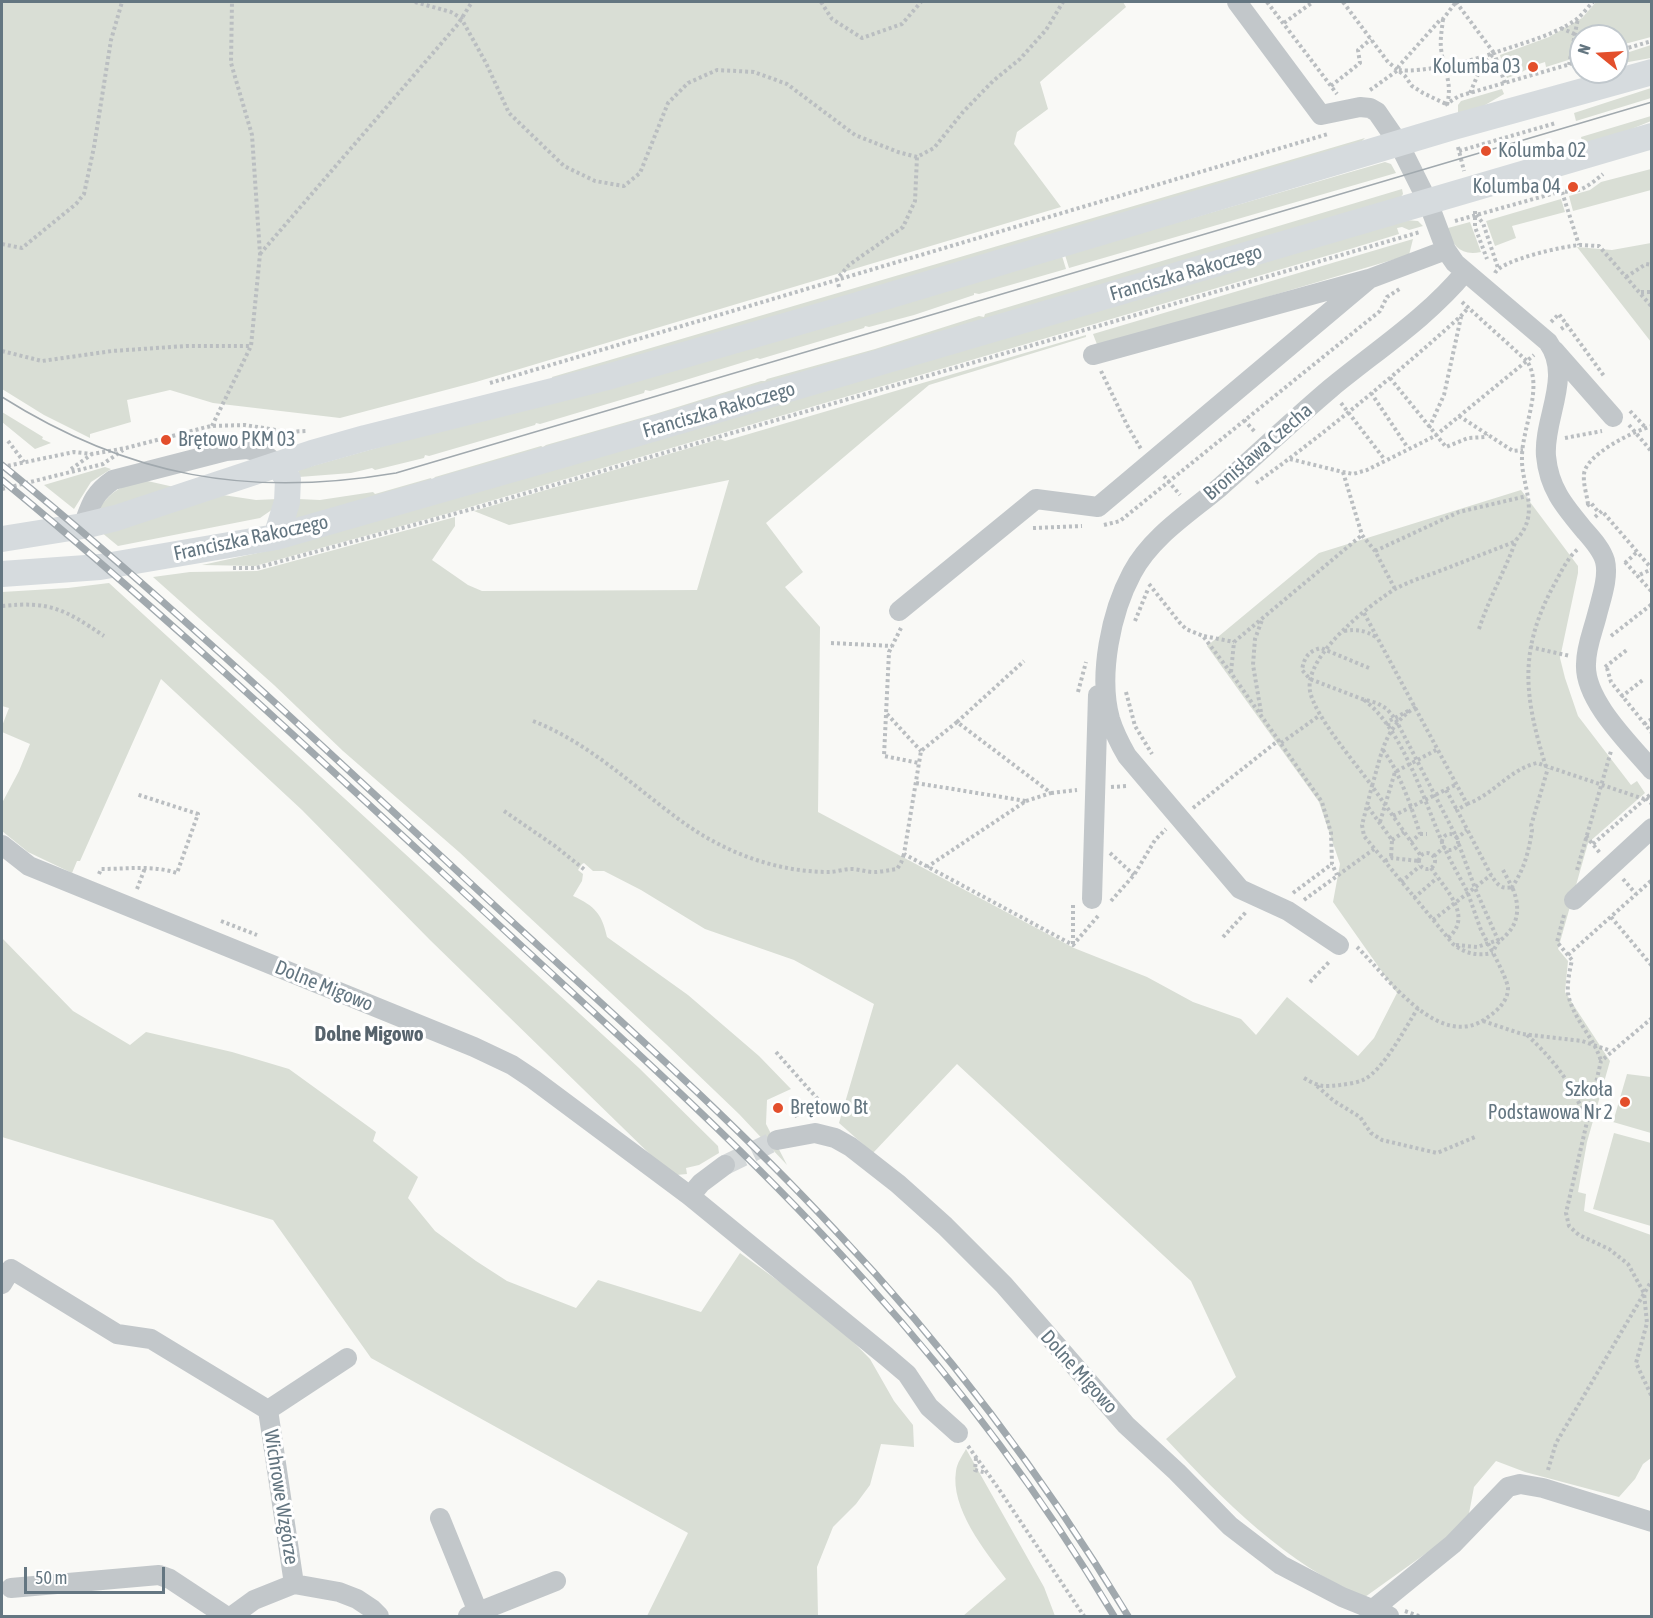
<!DOCTYPE html>
<html>
<head>
<meta charset="utf-8">
<style>
  body { margin:0 }
  #map { position:relative; width:1653px; height:1618px; overflow:hidden; background:#f9f9f6; font-family:"Asap Condensed",sans-serif }
  canvas { display:block }
  .frame { position:absolute; inset:0; border:3px solid #647681; pointer-events:none }
  .north { position:absolute; left:1569px; top:24px; width:60px; height:60px; box-sizing:border-box; background:#fff; border:2px solid #c1c8cd; border-radius:50%; rotate:288deg; font-size:16px; font-weight:700; line-height:24px; text-align:center; color:#647681 }
  .north::after { content:''; display:block; margin:auto; width:21px; height:27px; background:#e34f2c; clip-path:polygon(50% 0,100% 100%,50% 72%,0 100%) }
  .scale { position:absolute; left:24px; top:1567px; width:141px; height:27px; box-sizing:border-box; border:3px solid #647681; border-top:0; padding-left:8px; font-size:18px; line-height:21px; white-space:nowrap; color:#647681; -webkit-text-stroke:4px #fff; paint-order:stroke }
</style>
</head>
<body>
<div id="map">
<canvas width="1653" height="1618"></canvas>
<div class="frame"></div>
<div class="north">N</div>
<div class="scale">50 m</div>
</div>
<script>
const g = document.querySelector('canvas').getContext('2d');
g.lineJoin = 'round';
function fillPath(path, color) { g.fillStyle = color; g.fill(path, 'evenodd'); }
function stroke(path, color, width, dash) { g.strokeStyle = color; g.lineWidth = width; g.lineCap = dash ? 'butt' : 'round'; g.setLineDash(dash || []); g.stroke(path); }
function write(font, color, halo, rows, align = 'center') {
  g.font = font + ' "Asap Condensed",sans-serif'; g.lineWidth = 6; g.setLineDash([]); g.textBaseline = 'middle'; g.strokeStyle = halo; g.fillStyle = color; for (const [text, x, y, turn = 0] of rows) {
    g.save(); g.translate(x, y); g.rotate((+turn || 0) * Math.PI / 180); g.textAlign = isNaN(turn) ? turn : align; if (halo) g.strokeText(text, 0, 0); g.fillText(text, 0, 0); g.restore();
  }
}
const green = new Path2D(`
  M 2,2 L 1123,2 L 1126,7 L 1040,82 L 1048,109 L 1017,132 L 1014,144 L 1061,207 L 476,382 L 340,418 L 213,403 L 170,390 L 127,400 L 131,422 L 90,434 L 90,438 L 44,415 L 2,389 Z
  M 1596,2 L 1651,2 L 1651,37 L 1617,46 L 1617,36 L 1581,36 L 1581,56 L 1546,67 L 1545,62 C 1530,66 1521,74 1507,78 L 1500,55 L 1549,37 L 1582,18 Z
  M 1651,45 L 1651,58 L 1617,64 L 1617,56 Z
  M 1651,88 L 1651,98 L 1576,121 L 1574,113 Z
  M 1502,89 L 1504,94 L 1480,108 L 1458,115 L 1458,105 L 1461,101 Z
  M 1651,116 L 1651,121 L 1622,133 L 1583,145 L 1581,137 Z
  M 1365,138 L 1359,144 L 796,311 L 553,381 L 552,377 Z
  M 1385,162 L 1391,164 L 1396,173 L 1069,268 L 1065,255 Z
  M 1651,169 L 1651,190 L 1573,211 L 1569,196 L 1590,190 L 1601,182 Z
  M 1402,189 L 1403,194 L 1400,198 L 289,522 L 298,499 L 320,500 L 373,492 L 375,494 L 431,478 L 432,480 L 435,477 L 541,446 L 543,447 L 546,445 L 655,414 L 761,381 L 765,381 L 767,379 L 875,349 L 979,316 L 984,317 L 985,314 Z
  M 1561,199 L 1565,212 L 1512,226 L 1516,238 L 1495,246 L 1486,221 Z
  M 1405,220 L 1418,221 L 1423,226 L 1409,230 L 1402,227 L 1397,228 L 1399,234 L 1350,249 L 453,512 L 255,566 L 202,565 L 285,547 Z
  M 1470,222 L 1481,252 C 1462,256 1452,247 1448,228 Z
  M 1413,239 L 1409,255 L 1098,347 L 1093,334 Z
  M 1651,243 L 1652,243 L 1651,342 L 1577,247 L 1612,250 Z
  M 1062,256 L 1066,269 L 979,294 L 974,293 L 974,295 L 914,315 L 869,327 L 865,326 L 864,328 L 760,359 L 757,358 L 650,391 L 645,390 L 644,393 L 540,424 L 536,423 L 535,425 L 429,456 L 425,455 L 424,458 L 375,470 L 372,468 L 351,473 L 299,477 L 298,470 Z
  M 1086,335 L 1086,337 L 929,385 L 766,523 L 803,572 L 785,587 L 820,627 L 818,812 L 1074,948 L 1147,977 L 1193,1002 L 1241,1019 L 1256,1035 L 1287,997 L 1358,1056 L 1374,1038 L 1397,993 L 1333,902 L 1340,864 L 1319,802 L 1207,646 L 1319,553 L 1521,490 L 1578,566 L 1578,573 L 1560,658 L 1565,678 L 1578,716 L 1631,785 L 1637,781 L 1645,793 L 1588,843 L 1558,949 L 1568,961 L 1565,992 L 1610,1061 L 1587,1142 L 1578,1192 L 1586,1194 L 1584,1211 L 1651,1235 L 1651,1458 L 1643,1464 L 1635,1479 L 1619,1497 L 1525,1472 L 1496,1461 L 1474,1487 L 1467,1524 L 1365,1597 C 1288,1566 1222,1499 1166,1439 L 1236,1377 L 1191,1281 L 957,1064 L 873,1153 L 839,1123 L 874,1004 L 794,960 L 705,929 L 641,890 L 604,871 L 593,871 L 584,863 L 582,864 L 578,870 L 583,874 L 582,881 L 573,896 C 595,906 602,914 607,937 L 688,995 L 759,1056 L 791,1089 L 767,1100 L 766,1124 L 787,1165 L 739,1114 L 666,1044 L 459,852 L 343,751 L 274,685 L 153,577 L 190,572 L 257,571 L 455,517 L 455,526 L 432,560 L 468,585 L 482,591 L 697,590 L 729,480 L 509,525 L 474,511 L 720,439 L 725,441 Z
  M 2,412 L 43,437 L 42,439 L 51,443 L 35,449 L 2,422 Z
  M 105,467 L 111,469 L 91,482 L 74,509 L 44,485 Z
  M 143,480 L 174,487 L 104,509 L 99,508 C 115,488 119,488 143,480 Z
  M 223,495 L 256,500 L 278,499 L 273,509 L 260,518 L 118,546 L 101,532 Z
  M 109,583 L 639,1068 L 718,1146 L 719,1153 L 699,1165 L 686,1168 L 687,1174 L 676,1175 L 659,1163 L 430,940 L 302,810 L 161,679 L 80,861 L 77,861 L 72,873 L 28,852 L 2,831 L 2,803 L 19,771 L 30,744 L 2,732 L 2,726 L 9,708 L 2,706 L 2,592 L 68,588 Z
  M 2,938 L 73,1011 L 130,1045 L 146,1032 L 232,1052 L 289,1069 L 376,1132 L 373,1141 L 418,1177 L 408,1198 L 435,1231 L 476,1261 L 507,1281 L 576,1308 L 598,1280 L 701,1312 L 740,1253 L 832,1320 L 870,1359 L 894,1401 L 913,1425 L 914,1447 L 881,1444 L 870,1485 L 856,1504 L 833,1527 L 817,1567 L 818,1616 L 647,1616 L 688,1533 L 371,1358 L 273,1220 L 2,1137 Z
  M 1627,1074 L 1651,1077 L 1651,1133 L 1613,1122 Z
  M 1614,1133 L 1651,1143 L 1651,1226 L 1593,1209 Z
  M 966,1449 L 1044,1587 L 1055,1616 L 963,1616 L 1006,1579 C 985,1551 950,1508 956,1471 C 957,1463 962,1456 966,1449 Z`);
const minorTunnel = new Path2D(`
  M 725,1165 L 777,1140`);
const path = new Path2D(`
  M 415,2 L 451,12 L 461,18 L 486,63 L 509,113 L 564,166 L 595,181 L 624,186 L 640,173 L 668,103 L 688,83 L 717,70 L 754,72 L 787,84 L 855,135 L 898,152 L 917,157 L 934,148 L 963,112 L 993,81 L 1020,59 L 1046,30 L 1063,2
  M 821,2 L 832,19 L 862,38 L 902,24 L 921,2
  M 1267,2 L 1337,94
  M 1343,2 L 1388,62 L 1405,76 L 1412,86 L 1423,93 L 1446,104
  M 1456,2 L 1494,53
  M 1443,19 C 1442,29 1440,39 1441,48 C 1443,70 1453,81 1447,105
  M 1284,23 L 1313,2
  M 1561,28 L 1581,37
  M 1617,51 L 1652,41
  M 1569,65 L 1578,18
  M 1399,70 C 1422,73 1471,61 1494,53
  M 1505,83 L 1494,53 C 1522,43 1553,36 1577,19 C 1583,14 1588,7 1593,2
  M 1331,86 L 1360,63 L 1358,50 L 1371,39
  M 1370,90 L 1398,70 L 1399,66 L 1440,20 L 1443,19 L 1456,2
  M 1470,93 L 1481,67 L 1494,53
  M 1445,105 L 1459,96 L 1581,61
  M 1458,147 L 1464,171
  M 1459,151 L 1556,123
  M 1562,192 L 1579,245
  M 1475,211 L 1475,227 L 1487,259
  M 1476,215 L 1483,223 L 1498,268
  M 1455,221 L 1562,191 C 1578,195 1591,184 1603,174
  M 2,244 L 22,248 L 76,204 L 84,194 L 94,147 L 111,40 L 122,2
  M 260,254 L 458,24 L 472,2
  M 1495,273 C 1501,260 1564,246 1580,245 C 1586,245 1593,246 1599,246 L 1652,307
  M 1626,277 L 1646,264 L 1652,265
  M 839,287 L 837,279 L 849,265 L 903,227 L 915,201 L 917,157
  M 1641,292 L 1652,292
  M 1462,302 L 1527,361 C 1544,387 1522,428 1522,457 C 1521,477 1532,498 1528,518 C 1526,528 1521,535 1514,542 C 1488,552 1463,562 1437,572 C 1423,577 1408,582 1395,589 C 1368,606 1304,656 1310,691 C 1314,715 1356,764 1372,786 L 1362,825 L 1364,836 L 1453,944 C 1466,954 1477,956 1493,953
  M 1551,322 L 1559,314 L 1604,376
  M 1561,329 L 1568,324
  M 2,351 L 42,361 L 112,351 L 186,346 L 251,346
  M 1101,371 L 1127,425 L 1141,449
  M 1390,378 L 1446,447 L 1468,438 L 1485,437 L 1487,434
  M 490,383 L 1328,134
  M 1371,393 L 1408,448
  M 1341,403 L 1385,460
  M 1630,411 L 1646,428
  M 1459,416 L 1513,451 L 1523,450
  M 1244,420 L 1256,433
  M 1629,425 L 1652,452
  M 212,426 L 251,346 L 260,254 L 252,135 L 231,63 L 232,2
  M 1429,428 L 1444,395 L 1461,317
  M 1565,438 L 1602,431
  M 8,441 L 24,462
  M 1290,459 L 1343,472 L 1353,474 L 1367,470 L 1435,436 L 1534,355
  M 2,467 L 74,452 L 92,454 L 126,448 L 211,426 L 245,425 L 288,432 L 306,431
  M 71,469 L 92,454
  M 1343,472 L 1362,535 L 1375,551 L 1395,589
  M 1164,476 L 1180,495
  M 1256,483 C 1327,432 1395,375 1461,316 L 1469,307
  M 2,489 L 103,464 L 123,450
  M 1588,504 C 1587,495 1583,484 1584,475 C 1584,455 1634,431 1652,426
  M 1587,506 L 1591,503 L 1599,513
  M 1595,517 L 1602,511 L 1652,569 L 1637,576
  M 1104,525 L 1120,521 L 1380,311 L 1387,297 L 1401,288
  M 1033,528 L 1082,526
  M 1375,551 L 1459,512 L 1527,496
  M 1625,562 L 1652,592
  M 1625,563 L 1637,552
  M 233,568 L 256,568 L 472,509 L 1420,232
  M 1149,584 L 1180,623 L 1186,629 L 1203,636 L 1231,673 L 1322,802 L 1331,833 L 1332,864 L 1337,875
  M 2,606 C 50,601 64,609 104,636
  M 1364,613 L 1467,804 L 1457,810 L 1491,875 C 1497,884 1501,890 1512,887 C 1519,902 1520,920 1508,933 C 1500,942 1498,940 1493,952
  M 1135,621 L 1148,589
  M 901,628 L 889,652 L 884,756 L 919,763
  M 1479,629 C 1489,598 1505,571 1516,540
  M 1344,631 C 1357,629 1364,630 1376,637
  M 1204,636 L 1234,642
  M 1611,636 L 1652,604
  M 831,643 L 892,646
  M 1530,647 L 1570,656
  M 1605,667 L 1628,649
  M 1369,668 L 1321,648 C 1308,651 1304,658 1302,670 L 1310,679 L 1362,699 L 1377,703 L 1387,709 L 1396,720 L 1457,838 L 1467,830
  M 1607,668 L 1611,682 L 1652,733
  M 1231,672 L 1234,642 L 1362,535
  M 1078,692 L 1086,662
  M 1126,692 L 1135,726 L 1152,754
  M 1621,697 L 1644,679
  M 1364,700 C 1401,727 1424,799 1442,842
  M 1416,707 C 1384,727 1382,753 1372,786 L 1421,856
  M 1261,712 L 1253,665 L 1255,639 L 1262,620
  M 887,714 L 921,751
  M 533,721 C 590,743 635,788 684,823 C 726,853 777,872 829,872 C 836,872 844,869 851,869 C 859,869 866,872 874,872 C 881,872 889,870 897,869 L 901,863 L 904,854
  M 957,722 L 1024,661
  M 1644,724 L 1652,719
  M 1388,726 L 1389,721 L 1410,710
  M 1281,743 L 1320,715
  M 1383,750 C 1399,771 1412,808 1420,834 L 1411,842
  M 1546,767 C 1524,696 1518,650 1555,583 C 1561,572 1568,557 1578,549
  M 916,783 L 1026,801 L 927,867
  M 1111,787 L 1128,786
  M 1446,790 L 1457,810
  M 1051,793 L 1077,790
  M 1646,798 L 1652,804
  M 1026,801 L 1051,793 L 957,722 L 921,751 L 904,854 L 1073,945 L 1098,916
  M 1467,804 C 1493,795 1510,769 1537,763 L 1644,799
  M 1368,807 L 1392,840 L 1391,858
  M 1193,808 L 1279,740
  M 504,811 L 555,846 L 585,870
  M 1393,816 L 1457,784
  M 1380,822 L 1395,772 L 1438,749
  M 1420,834 L 1427,834
  M1442 842a8 8 0 1 1 16 0a8 8 0 1 1-16 0Z
  M 1586,836 L 1600,853
  M 1392,840 L 1404,832
  M 1593,844 L 1652,793
  M 1110,853 L 1134,875
  M1419 861a8 8 0 1 1 16 0a8 8 0 1 1-16 0Z
  M 1385,861 L 1391,858 L 1419,861
  M 1431,868 C 1445,889 1474,916 1448,938
  M 1503,870 L 1512,887 C 1524,870 1529,851 1532,830 L 1531,826 L 1548,768
  M 1577,870 L 1611,751
  M 99,874 L 101,869 C 127,869 153,865 177,873 L 198,814 L 136,794
  M 1623,879 L 1636,894
  M 1401,882 L 1420,866
  M 137,889 L 145,868
  M 1293,893 L 1332,864
  M 1414,898 L 1437,878
  M 1304,900 L 1374,849
  M 1111,901 L 1134,875 L 1155,840 L 1166,829
  M 1564,915 L 1557,942 L 1572,960 C 1570,969 1567,983 1568,993 C 1572,1018 1594,1037 1601,1061
  M 1611,917 L 1652,966
  M 1433,920 L 1491,875
  M 221,921 L 257,935
  M 1223,937 L 1247,911
  M 1073,944 L 1073,903
  M 1456,945 L 1477,947 L 1498,940 L 1475,888 L 1458,842
  M 1357,947 C 1387,976 1440,1054 1488,1017 C 1498,1010 1508,1001 1508,988 C 1507,977 1487,942 1481,930 C 1476,917 1472,904 1467,891 C 1459,876 1451,862 1444,847 L 1433,857
  M 1568,955 L 1652,880
  M 1310,982 L 1330,961
  M 1652,1018 L 1601,1061 L 1566,1213 L 1569,1226 L 1579,1235 L 1609,1249 L 1628,1264 L 1644,1293 L 1647,1323 L 1636,1363 L 1652,1397
  M 1483,1021 L 1522,1034 L 1582,1041 L 1611,1051
  M 1527,1035 C 1556,1062 1570,1082 1586,1118
  M 776,1052 L 822,1104 L 825,1116
  M 1304,1078 C 1319,1087 1323,1087 1340,1085 C 1347,1084 1356,1083 1363,1080 C 1384,1070 1405,1028 1418,1008
  M 1317,1086 L 1334,1101 L 1360,1117 L 1371,1133 L 1382,1140 L 1437,1153 L 1475,1137
  M 793,1109 L 798,1119
  M 968,1446 L 996,1485 L 1084,1616
  M 976,1458 L 975,1470 L 987,1473
  M 1548,1470 L 1556,1443 L 1652,1280
  M 1405,1611 L 1419,1616`);
const minor = new Path2D(`
  M 1237,2 L 1321,115 L 1360,107 L 1370,108 L 1377,112 L 1399,144 L 1428,202 L 1446,250 L 1455,263 L 1548,342 C 1573,377 1543,418 1546,456 C 1549,489 1565,507 1585,531 C 1593,540 1602,550 1605,561 C 1609,577 1601,599 1597,615 C 1593,631 1586,647 1586,664 C 1584,700 1629,743 1652,770
  M 1554,350 L 1613,417
  M 1093,355 L 1369,279 L 1446,250
  M 83,526 C 91,504 93,494 113,480 L 226,451 L 247,449 L 263,453 L 278,465
  M 899,611 L 1036,499 L 1098,507 L 1369,279
  M 2,845 L 29,866 L 474,1047 L 512,1065 L 533,1079 L 690,1196 L 887,1357 L 907,1374 L 929,1407 L 958,1433
  M 1092,899 L 1098,695
  M 1574,900 L 1652,828
  M 1339,945 L 1288,911 L 1240,889 L 1127,756 C 1120,744 1114,732 1110,719 C 1098,675 1111,612 1132,573 C 1151,537 1189,513 1219,488 C 1257,455 1293,420 1331,388 C 1377,350 1427,318 1465,272
  M 777,1140 L 815,1133 L 835,1138 L 851,1147 L 897,1183 L 945,1226 L 1004,1285 L 1126,1425 L 1177,1472 L 1230,1526 L 1281,1565 L 1342,1597 L 1389,1616
  M 690,1196 L 701,1183 L 725,1165
  M 2,1284 L 11,1269 L 117,1334 L 151,1339 L 268,1410 L 294,1584
  M 268,1410 L 347,1358
  M 440,1518 L 478,1612
  M 11,1588 L 159,1575 L 170,1579 L 226,1616
  M 1372,1610 L 1453,1544 L 1508,1487 L 1520,1484 L 1543,1488 L 1652,1522
  M 232,1616 L 254,1600 L 294,1584 L 339,1592 L 357,1599 L 372,1609 L 379,1616
  M 468,1616 L 556,1581`);
const major = new Path2D(`
  M 276,537 L 287,502 L 288,479 L 278,465
  M 2,539 L 83,526 L 116,518 L 312,453 L 365,438 L 604,378 L 851,307 L 1453,127 L 1652,72
  M 2,574 L 100,567 L 276,537 L 635,434 L 1652,136`);
const tram = new Path2D(`
  M 2,397 C 129,477 249,498 396,473 L 1652,102`);
const rail = new Path2D(`
  M 2,465 C 168,600 323,747 481,893 C 600,1003 723,1110 834,1229 C 946,1347 1044,1477 1128,1616
  M 2,480 C 169,617 327,766 486,913 C 615,1033 748,1150 866,1282 C 959,1385 1043,1497 1114,1616`);
const markers = [
  [1533,67,6,"#e34f2c"],
  [1486,151,6,"#e34f2c"],
  [1573,187,6,"#e34f2c"],
  [166,440,6,"#e34f2c"],
  [1625,1102,6,"#e34f2c"],
  [778,1108,6,"#e34f2c"]
];
const poiNames = [
  ["Kolumba 03",1521,67],
  ["Kolumba 02",1498,151,"left"],
  ["Kolumba 04",1561,187],
  ["Brętowo PKM 03",178,440,"left"],
  ["Szkoła",1613,1090],
  ["Podstawowa Nr 2",1613,1113],
  ["Brętowo Bt",790,1108,"left"]
];
const streetNames = [
  ["Franciszka Rakoczego",1186,273,-16],
  ["Franciszka Rakoczego",719,410,-16],
  ["Bronisława Czecha",1258,452,-41],
  ["Franciszka Rakoczego",251,538,-12],
  ["Dolne Migowo",324,986,22],
  ["Dolne Migowo",1079,1372,48],
  ["Wichrowe Wzgórze",281,1497,81]
];
const neighbourhoodNames = [
  ["Dolne Migowo",369,1034]
];
fillPath(green, '#d9ded5');
stroke(minorTunnel, '#d4d8d9', 20, [20, 10]);
stroke(path, '#babec1', 4, [3, 3]);
stroke(minor, '#c2c7ca', 20);
stroke(major, '#d6dbde', 26);
stroke(tram, '#a1a9ae', 1.5);
stroke(rail, '#a1a9ae', 7);
stroke(rail, '#fff', 4.5, [14]);
for (const [x, y, r, color] of markers) { const dot = new Path2D(); dot.arc(x, y, r, 0, 2 * Math.PI); g.fillStyle = color; g.fill(dot); stroke(dot, '#fff', 2); }
write('20px', '#647681', '#fff', poiNames, 'right');
write('20px', '#647681', '#fff', streetNames);
write('bold 21px', '#56636c', '#fff', neighbourhoodNames);
</script>
</body>
</html>
